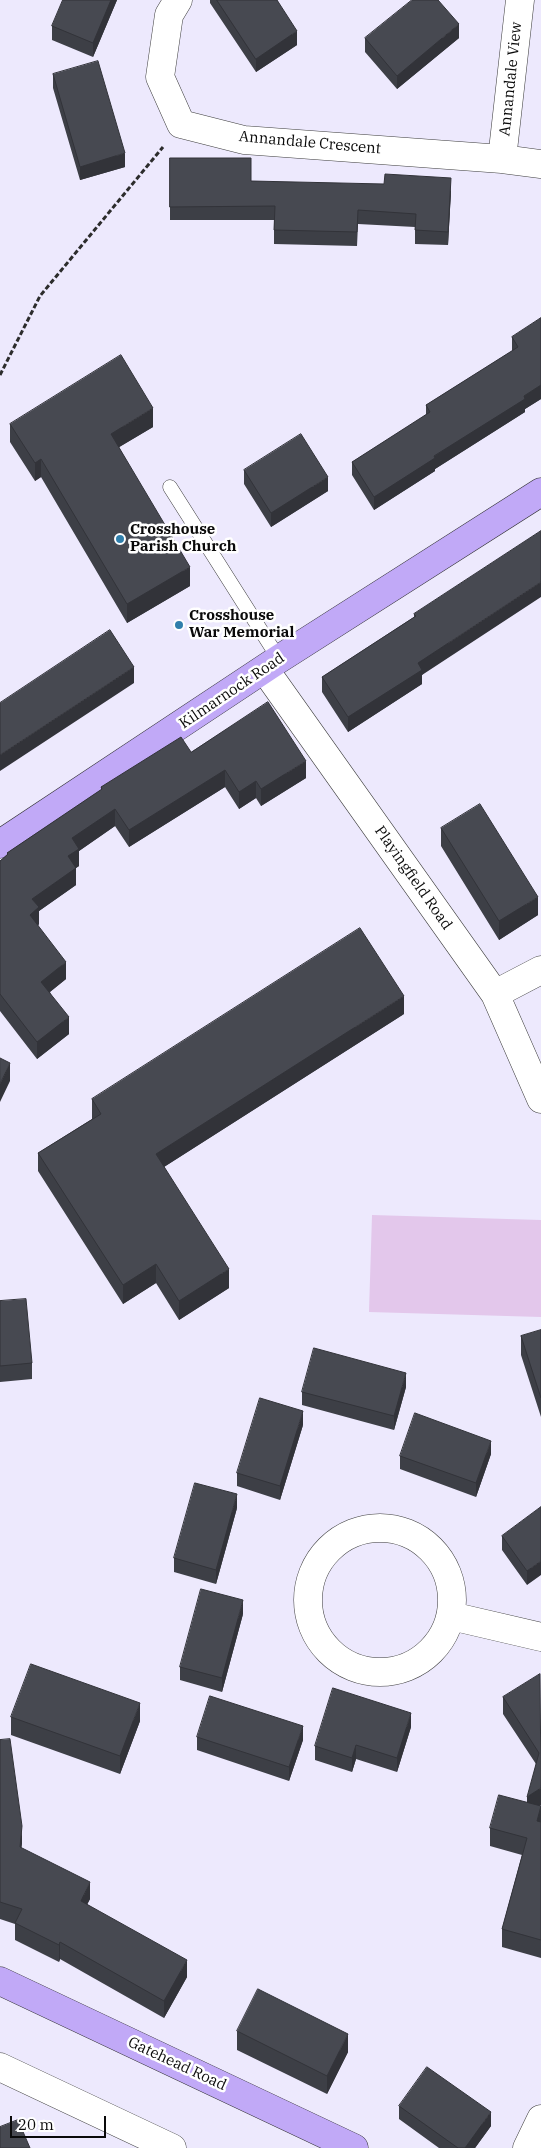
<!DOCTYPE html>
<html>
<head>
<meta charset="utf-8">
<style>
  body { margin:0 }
  #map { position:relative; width:541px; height:2148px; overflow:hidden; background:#ede9fd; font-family:"IBM Plex Serif",serif }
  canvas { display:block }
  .scale { position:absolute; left:10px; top:2116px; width:96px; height:22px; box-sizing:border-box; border:2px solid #0a0a0a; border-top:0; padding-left:6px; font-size:15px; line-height:18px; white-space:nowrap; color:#0a0a0a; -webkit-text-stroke:4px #fff; paint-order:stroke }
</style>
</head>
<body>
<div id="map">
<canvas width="541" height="2148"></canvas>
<div class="scale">20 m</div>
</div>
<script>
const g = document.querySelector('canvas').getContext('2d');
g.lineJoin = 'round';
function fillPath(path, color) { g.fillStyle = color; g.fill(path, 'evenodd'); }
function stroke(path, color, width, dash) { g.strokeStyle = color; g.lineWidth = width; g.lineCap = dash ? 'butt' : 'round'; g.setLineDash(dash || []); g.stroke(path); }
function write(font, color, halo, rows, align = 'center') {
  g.font = font + ' "IBM Plex Serif",serif'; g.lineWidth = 5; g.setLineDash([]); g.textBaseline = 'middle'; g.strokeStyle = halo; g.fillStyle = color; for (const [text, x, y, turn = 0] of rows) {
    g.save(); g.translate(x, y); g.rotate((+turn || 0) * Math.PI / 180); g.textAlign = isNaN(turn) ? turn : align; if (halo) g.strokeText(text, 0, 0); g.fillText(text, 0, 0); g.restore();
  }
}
const pitch = new Path2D(`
  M 372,1215 L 541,1220 L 541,1317 L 369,1312 Z`);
const path = new Path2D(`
  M 0,375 L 40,296 L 163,147`);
const service = new Path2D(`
  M 170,487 L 279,659`);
const minor = new Path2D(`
  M 178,0 L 169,15 L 160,77 L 181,124 L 244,140 L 502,159 L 541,164
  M 502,159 L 520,0
  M 265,670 L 495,994 L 541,1099
  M 495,994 L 541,970
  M308 1600a72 72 0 1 1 144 0a72 72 0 1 1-144 0Z
  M 451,1616 L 541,1637
  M 0,2067 L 172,2148
  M 527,2148 L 541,2119`);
const secondary = new Path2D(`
  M 0,844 L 279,659 L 541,492
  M 0,1981 L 354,2148`);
const wall = new Path2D(`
  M 63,0 L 117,0 L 93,57 L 52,40 L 52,26 Z
  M 210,0 L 277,0 L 297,45 L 256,72 L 210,3 Z
  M 365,38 L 459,38 L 397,89 L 365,52 Z
  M 53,74 L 125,167 L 80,180 L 53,88 Z
  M 170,158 L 251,181 L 451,191 L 448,245 L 415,244 L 415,227 L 358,224 L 357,246 L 274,244 L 274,220 L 170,220 Z
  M 541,318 L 541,399 L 525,409 L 525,412 L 435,469 L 435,471 L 374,510 L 352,475 L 352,462 L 426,415 L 426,405 L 512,351 L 512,337 Z
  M 10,424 L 153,427 L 119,447 L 190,586 L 127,623 L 41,477 L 35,481 L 10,442 Z
  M 244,470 L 328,491 L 271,527 L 244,484 Z
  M 541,531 L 422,675 L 422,684 L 348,732 L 322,692 L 322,677 L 414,617 L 414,614 Z
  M 191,752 L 306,778 L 261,806 L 256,798 L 239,809 L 225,787 L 129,847 L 115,826 L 79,851 L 79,866 L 76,868 L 76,885 L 39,911 L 39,924 L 38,926 L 66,979 L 50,992 L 69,1034 L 37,1059 L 0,1011 L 0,861 L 7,855 L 7,853 L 101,790 L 101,787 Z
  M 441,828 L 538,915 L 499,940 L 441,846 Z
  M 404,1014 L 164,1167 L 229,1288 L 179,1320 L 156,1283 L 123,1304 L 38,1171 L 38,1153 L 92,1119 L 92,1099 Z
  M 0,1301 L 32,1363 L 32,1379 L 0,1382 Z
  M 541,1330 L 541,1417 L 521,1355 L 521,1336 Z
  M 406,1387 L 394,1430 L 302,1405 L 302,1392 Z
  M 303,1425 L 280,1500 L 237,1486 L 237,1473 Z
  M 491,1454 L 476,1497 L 400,1469 L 400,1456 Z
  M 541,1507 L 527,1585 L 502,1550 L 502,1536 Z
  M 237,1508 L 216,1584 L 174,1572 L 174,1558 Z
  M 243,1614 L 222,1692 L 180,1680 L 180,1667 Z
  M 540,1674 L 539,1806 L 541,1806 L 541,1958 L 502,1947 L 502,1929 L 522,1855 L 490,1846 L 490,1828 L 527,1803 L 536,1764 L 503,1714 L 503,1697 Z
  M 11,1717 L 140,1721 L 120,1774 L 11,1735 Z
  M 411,1727 L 397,1772 L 356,1759 L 352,1772 L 315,1760 L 315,1746 Z
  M 197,1737 L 303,1740 L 289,1781 L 197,1750 Z
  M 0,1740 L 22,1843 L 21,1848 L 90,1899 L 87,1904 L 187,1977 L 164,2018 L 60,1959 L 59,1962 L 15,1940 L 15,1924 L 0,1919 Z
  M 237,2031 L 348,2052 L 327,2094 L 237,2050 Z
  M 399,2106 L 491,2126 L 475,2148 L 439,2148 L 399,2119 Z`);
const shadedWall = new Path2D(`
  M 111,0 L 117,0 L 93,57 L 93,43 Z
  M 459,24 L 459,38 L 397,89 L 397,76 Z
  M 297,31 L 297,45 L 256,72 L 256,59 Z
  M 125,153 L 125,167 L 80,180 L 80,167 Z
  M 451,178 L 451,191 L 448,245 L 448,232 Z
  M 541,385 L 541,399 L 525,409 L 525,412 L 435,469 L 435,471 L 374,510 L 374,497 Z
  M 153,408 L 153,427 L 111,452 L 111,434 Z
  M 41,459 L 41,477 L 35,481 L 35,463 Z
  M 328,477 L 328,491 L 271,527 L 271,513 Z
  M 190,567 L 190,586 L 127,623 L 127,604 Z
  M 541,582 L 541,597 L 422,675 L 422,684 L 348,732 L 348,717 L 418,663 Z
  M 134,667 L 134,683 L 0,771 L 0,755 Z
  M 306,761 L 306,778 L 261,806 L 261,789 Z
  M 225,770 L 225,787 L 129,847 L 129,830 Z
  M 256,781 L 256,798 L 239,809 L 239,792 Z
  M 115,809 L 115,826 L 79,851 L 79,866 L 68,873 L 68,856 L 72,838 Z
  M 76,868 L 76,885 L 39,911 L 39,924 L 30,932 L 30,915 L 32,899 Z
  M 538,897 L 538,915 L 499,940 L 499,921 Z
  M 66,962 L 66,979 L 41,999 L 41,982 Z
  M 404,996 L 404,1014 L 156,1172 L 156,1154 Z
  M 69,1017 L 69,1034 L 37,1059 L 37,1042 Z
  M 10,1063 L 10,1081 L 0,1102 L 0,1084 Z
  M 156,1264 L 156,1283 L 123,1304 L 123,1285 Z
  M 229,1269 L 229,1288 L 179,1320 L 179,1301 Z
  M 406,1373 L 406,1387 L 394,1430 L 394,1416 Z
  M 303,1411 L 303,1425 L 280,1500 L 280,1486 Z
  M 491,1441 L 491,1454 L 476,1497 L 476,1483 Z
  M 237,1494 L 237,1508 L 216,1584 L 216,1570 Z
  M 541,1561 L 541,1575 L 527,1585 L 527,1571 Z
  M 243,1600 L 243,1614 L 222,1692 L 222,1678 Z
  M 140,1703 L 140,1721 L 120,1774 L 120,1756 Z
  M 411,1713 L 411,1727 L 397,1772 L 397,1758 Z
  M 303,1726 L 303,1740 L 289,1781 L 289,1767 Z
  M 356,1745 L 356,1759 L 352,1772 L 352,1758 Z
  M 541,1788 L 541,1805 L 527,1814 L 527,1797 Z
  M 541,1808 L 541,1827 L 537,1821 Z
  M 22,1826 L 22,1843 L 20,1864 L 20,1847 Z
  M 90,1882 L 90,1899 L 81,1917 L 81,1901 Z
  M 60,1942 L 60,1959 L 59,1962 L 59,1945 Z
  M 187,1960 L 187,1977 L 164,2018 L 164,2001 Z
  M 348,2034 L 348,2052 L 327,2094 L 327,2076 Z
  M 491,2112 L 491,2126 L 475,2148 L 465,2148 Z`);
const building = new Path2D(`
  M 63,0 L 111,0 L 93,43 L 52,26 Z
  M 217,0 L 277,0 L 297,31 L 256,59 Z
  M 412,0 L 438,0 L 459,24 L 397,76 L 365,38 Z
  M 98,61 L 125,153 L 80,167 L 53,74 Z
  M 170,158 L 251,158 L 251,181 L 384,184 L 385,174 L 451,178 L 448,232 L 415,230 L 416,214 L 358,210 L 357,232 L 274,230 L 275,206 L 170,207 Z
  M 541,318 L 541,385 L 524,396 L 525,399 L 434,456 L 435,458 L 374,497 L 352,462 L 430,412 L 426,405 L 518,347 L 512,337 Z
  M 121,355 L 153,408 L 111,434 L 190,567 L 127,604 L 41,459 L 35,463 L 10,424 Z
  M 301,434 L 328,477 L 271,513 L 244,470 Z
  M 541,531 L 541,582 L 418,663 L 422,670 L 348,717 L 322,677 L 416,616 L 414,614 Z
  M 110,630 L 134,667 L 0,755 L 0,703 Z
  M 268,702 L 306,761 L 261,789 L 256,781 L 239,792 L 225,770 L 129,830 L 115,809 L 72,838 L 79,849 L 68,856 L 76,868 L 32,899 L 39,907 L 30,915 L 66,962 L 41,982 L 69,1017 L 37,1042 L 0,994 L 0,861 L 8,854 L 7,853 L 102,789 L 101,787 L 181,737 L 191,752 Z
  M 480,804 L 538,897 L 499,921 L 441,828 Z
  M 360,928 L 404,996 L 156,1154 L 229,1269 L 179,1301 L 156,1264 L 123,1285 L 38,1153 L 101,1114 L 92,1099 Z
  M 0,1058 L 10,1063 L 0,1084 Z
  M 26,1299 L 32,1363 L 0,1366 L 0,1301 Z
  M 541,1330 L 541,1398 L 521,1336 Z
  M 314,1348 L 406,1373 L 394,1416 L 302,1392 Z
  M 260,1398 L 303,1411 L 280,1486 L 237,1473 Z
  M 415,1413 L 491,1441 L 476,1483 L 400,1456 Z
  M 195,1483 L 237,1494 L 216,1570 L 174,1558 Z
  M 541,1507 L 541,1561 L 527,1571 L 502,1536 Z
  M 201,1589 L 243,1600 L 222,1678 L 180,1667 Z
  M 31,1664 L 140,1703 L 120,1756 L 11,1717 Z
  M 540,1674 L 541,1788 L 527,1797 L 539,1753 L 503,1697 Z
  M 333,1688 L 411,1713 L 397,1758 L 356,1745 L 352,1758 L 315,1746 Z
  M 210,1696 L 303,1726 L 289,1767 L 197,1737 Z
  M 10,1739 L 22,1826 L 20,1847 L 90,1882 L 81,1901 L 187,1960 L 164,2001 L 60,1942 L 59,1945 L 15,1923 L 22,1909 L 0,1902 L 0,1740 Z
  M 499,1795 L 541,1806 L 537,1821 L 541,1822 L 541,1940 L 502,1929 L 527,1838 L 490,1828 Z
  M 258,1989 L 348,2034 L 327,2076 L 237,2031 Z
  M 427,2067 L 491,2112 L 465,2148 L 458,2148 L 399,2106 Z
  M 18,2120 L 30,2148 L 0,2148 L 0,2127 Z`);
const markers = [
  [120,539,5,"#307fac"],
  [179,625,5,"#307fac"]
];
const streetNames = [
  ["Annandale View",511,79,-84],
  ["Annandale Crescent",310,143,5],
  ["Kilmarnock Road",232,691,-34],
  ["Playingfield Road",413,878,55],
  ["Gatehead Road",177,2064,25]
];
const poiNames = [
  ["Crosshouse",130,530],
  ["Parish Church",130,547],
  ["Crosshouse",189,616],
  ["War Memorial",189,633]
];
fillPath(pitch, '#e3c7eb');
stroke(service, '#3d3d3d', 15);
stroke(minor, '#3d3d3d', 29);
stroke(secondary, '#2c2c2c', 29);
stroke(path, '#2c2c2c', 3, [5, 2.5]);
stroke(service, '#fff', 14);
stroke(minor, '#fff', 28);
stroke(secondary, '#c1a9f7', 28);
fillPath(wall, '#3d3f46');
fillPath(shadedWall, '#323339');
fillPath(building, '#474951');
stroke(building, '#323339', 1);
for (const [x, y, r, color] of markers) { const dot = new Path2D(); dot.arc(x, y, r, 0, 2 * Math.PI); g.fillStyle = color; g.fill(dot); stroke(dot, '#fff', 2); }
write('15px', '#0a0a0a', '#fff', streetNames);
write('bold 15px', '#0a0a0a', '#fff', poiNames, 'left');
</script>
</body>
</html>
